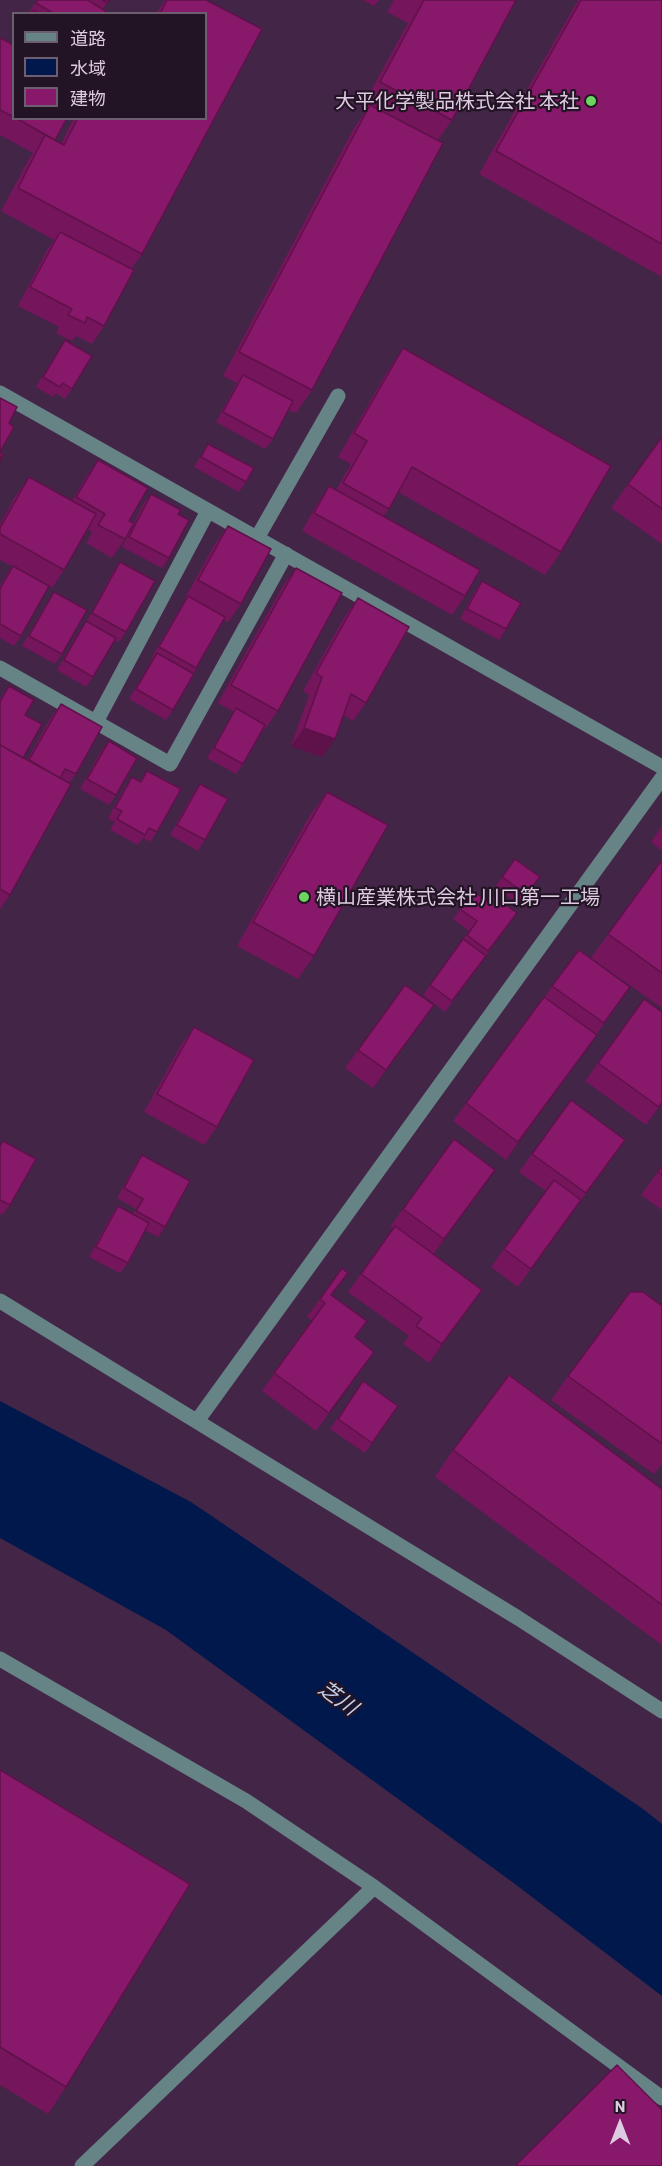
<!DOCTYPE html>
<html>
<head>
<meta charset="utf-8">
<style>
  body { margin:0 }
  #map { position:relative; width:662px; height:2166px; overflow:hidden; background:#432548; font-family:Barlow,"Noto Sans JP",sans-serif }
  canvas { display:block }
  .legend { position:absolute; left:12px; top:12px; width:195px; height:108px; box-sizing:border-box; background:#221424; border:2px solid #6d5d70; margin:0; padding:8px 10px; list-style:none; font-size:18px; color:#decbe1 }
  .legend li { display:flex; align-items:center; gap:12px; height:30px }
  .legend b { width:30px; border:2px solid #6d5d70 }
  .north { position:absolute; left:590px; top:2094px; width:60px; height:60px; -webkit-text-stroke:4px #221424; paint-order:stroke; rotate:0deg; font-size:16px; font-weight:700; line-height:24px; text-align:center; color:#decbe1 }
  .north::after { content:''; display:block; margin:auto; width:21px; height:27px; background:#decbe1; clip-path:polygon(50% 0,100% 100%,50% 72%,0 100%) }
</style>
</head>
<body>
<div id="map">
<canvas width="662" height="2166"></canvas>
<ul class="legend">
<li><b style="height:8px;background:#668385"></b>道路</li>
<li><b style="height:16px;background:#01184c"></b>水域</li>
<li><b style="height:16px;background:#88186a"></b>建物</li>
</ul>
<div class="north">N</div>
</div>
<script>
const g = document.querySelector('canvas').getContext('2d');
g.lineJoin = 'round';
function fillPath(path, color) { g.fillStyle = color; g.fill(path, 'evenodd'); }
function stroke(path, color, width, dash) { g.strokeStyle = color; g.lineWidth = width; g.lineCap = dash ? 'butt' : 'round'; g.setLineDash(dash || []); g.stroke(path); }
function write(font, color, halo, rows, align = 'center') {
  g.font = font + ' Barlow,"Noto Sans JP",sans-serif'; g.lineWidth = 4.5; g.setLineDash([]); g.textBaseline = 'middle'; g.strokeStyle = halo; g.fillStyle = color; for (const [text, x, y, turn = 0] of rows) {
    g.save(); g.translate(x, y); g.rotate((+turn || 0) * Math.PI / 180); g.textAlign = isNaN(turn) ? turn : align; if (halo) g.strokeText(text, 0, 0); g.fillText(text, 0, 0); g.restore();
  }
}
const water = new Path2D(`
  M 0,1401 L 191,1502 L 643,1809 L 662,1824 L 662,1996 L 515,1884 L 166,1630 L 0,1538 Z`);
const minor = new Path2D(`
  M 0,393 L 662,767
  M 257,538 L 338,396
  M 0,668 L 170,764 L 286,554
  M 96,722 L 208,511
  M 0,1301 L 518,1618 L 662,1711
  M 197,1421 L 662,778
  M 0,1659 L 246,1801 L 374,1887 L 662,2098
  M 82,2166 L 374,1887`);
const wall = new Path2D(`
  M 37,0 L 109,0 L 103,9 L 110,14 L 29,13 Z
  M 165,0 L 206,0 L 262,29 L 142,254 L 131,269 L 134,270 L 104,326 L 92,344 L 76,336 L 72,341 L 56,333 L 59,327 L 18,306 L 47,250 L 54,240 L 1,211 L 29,159 L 33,153 L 0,135 L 0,38 L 12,44 L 14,41 L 14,118 L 67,118 L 54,140 L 61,144 L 74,118 L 206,118 L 206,14 L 156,14 Z
  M 363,0 L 379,0 L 374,6 Z
  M 394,0 L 516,0 L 452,120 L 438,140 L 312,390 L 296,413 L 288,410 L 273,439 L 265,449 L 216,422 L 237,383 L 223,376 L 354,128 L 368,108 L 363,105 L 408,23 L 387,12 Z
  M 578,0 L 662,0 L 662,277 L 479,174 Z
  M 65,340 L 72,389 L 65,399 L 56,393 L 53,397 L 36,387 Z
  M 403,348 L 561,552 L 545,575 L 398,492 L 384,516 L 465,596 L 452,615 L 302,531 L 317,504 L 329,486 L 336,490 L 351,464 L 338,457 L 387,372 Z
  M 662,437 L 662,544 L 611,508 Z
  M 208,444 L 246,482 L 239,492 L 194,467 Z
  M 98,460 L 129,521 L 125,539 L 112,558 L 86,543 L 92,532 L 88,529 L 64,570 L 52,588 L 49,586 L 21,636 L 14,646 L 0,638 L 0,586 L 12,566 L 0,560 L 0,524 L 16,495 L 29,477 L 72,501 L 85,478 Z
  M 151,494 L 178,514 L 169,558 L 162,568 L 122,547 L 143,504 Z
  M 228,526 L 241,604 L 228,622 L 224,620 L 173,710 L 166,720 L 129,699 L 153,658 L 152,657 L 181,607 L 186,599 L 185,598 L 215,544 Z
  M 120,562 L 126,632 L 119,642 L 115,640 L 93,677 L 86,687 L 57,670 L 79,631 L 87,621 L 113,572 Z
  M 296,568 L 278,711 L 265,729 L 264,728 L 243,764 L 236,774 L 207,758 L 234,712 L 218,703 L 283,586 Z
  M 482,581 L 506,629 L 499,640 L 460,619 L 475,591 Z
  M 54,592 L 62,654 L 55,664 L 22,646 L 47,602 Z
  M 358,598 L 366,703 L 353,721 L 343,715 L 335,739 L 322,757 L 291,746 L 309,695 L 303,691 L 345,616 Z
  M 9,686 L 25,715 L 23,758 L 27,760 L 48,722 L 61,704 L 76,774 L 69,783 L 10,895 L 0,909 L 0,699 Z
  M 109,741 L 116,795 L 109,805 L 80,789 L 101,751 Z
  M 147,771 L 157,832 L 150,842 L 143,838 L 138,845 L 110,830 L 115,822 L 108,818 L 125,787 L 132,777 L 140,781 Z
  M 200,784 L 205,840 L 198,851 L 170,835 L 193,794 Z
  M 327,792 L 314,956 L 298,979 L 237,946 L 310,815 Z
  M 662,826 L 662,851 L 651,842 Z
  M 515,859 L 540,877 L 519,904 L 495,887 Z
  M 662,860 L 662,1008 L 591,958 Z
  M 473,891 L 488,902 L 517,913 L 445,1012 L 423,995 L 469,931 L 453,919 Z
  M 579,950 L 630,987 L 596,1035 L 597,1035 L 584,1053 L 506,1160 L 453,1121 Z
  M 644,999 L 662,1103 L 646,1125 L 585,1081 Z
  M 434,1005 L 373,1088 L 345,1068 L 358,1050 Z
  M 194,1027 L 217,1127 L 204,1145 L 144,1112 L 181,1045 Z
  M 3,1141 L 10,1205 L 2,1215 L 0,1214 L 0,1145 Z
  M 532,1154 L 612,1158 L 518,1287 L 491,1267 L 546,1191 L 519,1172 Z
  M 142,1155 L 165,1227 L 158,1237 L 145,1230 L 128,1263 L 120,1273 L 89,1257 L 111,1216 L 118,1206 L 133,1214 L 136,1209 L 117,1198 L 135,1165 Z
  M 662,1166 L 662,1210 L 641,1195 Z
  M 495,1170 L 434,1254 L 482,1290 L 429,1363 L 403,1344 L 409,1336 L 348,1292 L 393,1229 L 390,1227 L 403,1209 Z
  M 342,1268 L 331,1296 L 355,1337 L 374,1352 L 316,1431 L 262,1391 L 312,1320 L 307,1317 Z
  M 662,1306 L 662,1464 L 654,1474 L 551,1400 L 568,1376 Z
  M 363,1381 L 398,1406 L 365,1453 L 330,1429 Z
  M 453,1450 L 662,1489 L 662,1645 L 435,1477 Z
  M 0,1770 L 66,2087 L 48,2114 L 0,2085 Z`);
const shadedWall = new Path2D(`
  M 304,728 L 335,739 L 322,757 L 291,746 Z
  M 434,1005 L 421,1024 L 373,1088 L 386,1070 Z
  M 597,1035 L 584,1053 L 506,1160 L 518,1142 Z
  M 495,1170 L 483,1188 L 431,1257 L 444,1239 Z
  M 581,1200 L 569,1218 L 518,1287 L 531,1269 Z
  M 482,1290 L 469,1308 L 429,1363 L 442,1344 Z`);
const building = new Path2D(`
  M 38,0 L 88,0 L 110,14 L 52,14 L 53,13 L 36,3 Z
  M 102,0 L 109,0 L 107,3 Z
  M 167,0 L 206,0 L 262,29 L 142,254 L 18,188 L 45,135 L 64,145 L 78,118 L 206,118 L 206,14 L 160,14 Z
  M 424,0 L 516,0 L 452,120 L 380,82 Z
  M 581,0 L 662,0 L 662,244 L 496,151 Z
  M 34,10 L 41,14 L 32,14 Z
  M 0,38 L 14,45 L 14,117 L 0,110 Z
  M 370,105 L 443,143 L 312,390 L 239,352 Z
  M 16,118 L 67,118 L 55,140 Z
  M 60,232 L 134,270 L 104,326 L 87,317 L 85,323 L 68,315 L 72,309 L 30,287 Z
  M 65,340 L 92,356 L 72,389 L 63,383 L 60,387 L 43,377 Z
  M 403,348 L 611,466 L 561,552 L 412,467 L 389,509 L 343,483 L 367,441 L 354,433 Z
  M 243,375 L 293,401 L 273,439 L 223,412 Z
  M 0,398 L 17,407 L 9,423 L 14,427 L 0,452 L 3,454 L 0,461 Z
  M 662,437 L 662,509 L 628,484 Z
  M 208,444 L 254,468 L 246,482 L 201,457 Z
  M 98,460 L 148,488 L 129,521 L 134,523 L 125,539 L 98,525 L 105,514 L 76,497 Z
  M 29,477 L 96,514 L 64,570 L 0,534 L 0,528 Z
  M 329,486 L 480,570 L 465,596 L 314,513 Z
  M 151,494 L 181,510 L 178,514 L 189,520 L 169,558 L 129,537 Z
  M 228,526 L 271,549 L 241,604 L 198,580 Z
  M 120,562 L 155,581 L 126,632 L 92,613 Z
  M 13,566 L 49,586 L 21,636 L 0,624 L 0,589 Z
  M 296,568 L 342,593 L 278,711 L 231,685 Z
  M 482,581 L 521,603 L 506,629 L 467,609 Z
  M 54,592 L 87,610 L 62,654 L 29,636 Z
  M 188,596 L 225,617 L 196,668 L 159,647 Z
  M 358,598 L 409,627 L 366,703 L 351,694 L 335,739 L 304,728 L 322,677 L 316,673 Z
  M 86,621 L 116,638 L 93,677 L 64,660 Z
  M 157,653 L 194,674 L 173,710 L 136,689 Z
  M 9,686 L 34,700 L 25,715 L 42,724 L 23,758 L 0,745 L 0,702 Z
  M 61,704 L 102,727 L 76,774 L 65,769 L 60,778 L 29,760 Z
  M 236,708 L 265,725 L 243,764 L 214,748 Z
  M 109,741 L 137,758 L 116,795 L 87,779 Z
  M 0,745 L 71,784 L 10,895 L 0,889 Z
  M 147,771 L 181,789 L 157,832 L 149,828 L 145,835 L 117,819 L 122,811 L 115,808 L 132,777 L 141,782 Z
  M 200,784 L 228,799 L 205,840 L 177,825 Z
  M 327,792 L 388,825 L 314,956 L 253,922 Z
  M 515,859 L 540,877 L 526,894 L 502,877 Z
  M 662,860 L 662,973 L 608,934 Z
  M 473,891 L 488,902 L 493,896 L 517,913 L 488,951 L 467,935 L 477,921 L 460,909 Z
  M 463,939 L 486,956 L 452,1001 L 430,985 Z
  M 579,950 L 630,987 L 604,1023 L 552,986 Z
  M 405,985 L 434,1005 L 386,1070 L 358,1050 Z
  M 544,997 L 597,1035 L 518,1142 L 466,1103 Z
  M 644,999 L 662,1012 L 662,1102 L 659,1107 L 598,1063 Z
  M 194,1027 L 254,1060 L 217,1127 L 157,1094 Z
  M 571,1100 L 625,1140 L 586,1193 L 532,1154 Z
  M 454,1139 L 495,1170 L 444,1239 L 403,1209 Z
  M 3,1141 L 36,1159 L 10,1205 L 0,1200 L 0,1146 Z
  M 142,1155 L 190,1181 L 165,1227 L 136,1211 L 143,1199 L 124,1188 Z
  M 662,1166 L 662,1175 L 658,1172 Z
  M 554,1180 L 581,1200 L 531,1269 L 504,1249 Z
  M 118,1206 L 149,1223 L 128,1263 L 96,1247 Z
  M 395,1226 L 482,1290 L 442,1344 L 416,1326 L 422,1318 L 361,1274 Z
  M 342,1268 L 348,1273 L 331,1295 L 367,1321 L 355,1337 L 374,1352 L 329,1413 L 274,1373 L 325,1303 L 320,1299 Z
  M 630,1292 L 643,1292 L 662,1306 L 662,1444 L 568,1376 Z
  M 509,1375 L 662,1489 L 662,1605 L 453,1450 Z
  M 363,1381 L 398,1406 L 372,1443 L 338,1419 Z
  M 0,1770 L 190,1884 L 66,2087 L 0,2047 Z
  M 617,2065 L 662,2110 L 662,2166 L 515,2166 Z`);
const markers = [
  [591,101,6,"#6dd361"],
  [304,897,6,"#6dd361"]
];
const poiNames = [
  ["大平化学製品株式会社 本社",579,101],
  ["横山産業株式会社 川口第一工場",316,897,"left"]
];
const waterNames = [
  ["芝川",338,1698,36]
];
fillPath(water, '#01184c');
stroke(minor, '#668385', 15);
fillPath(wall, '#75155b');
fillPath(shadedWall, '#5f114a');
fillPath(building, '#88186a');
stroke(building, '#5f114a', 1.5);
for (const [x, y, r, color] of markers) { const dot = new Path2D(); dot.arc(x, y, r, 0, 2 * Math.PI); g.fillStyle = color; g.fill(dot); stroke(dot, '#221424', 2); }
write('20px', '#decbe1', '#221424', poiNames, 'right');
write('italic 21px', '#c1cfe9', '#221424', waterNames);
</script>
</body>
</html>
